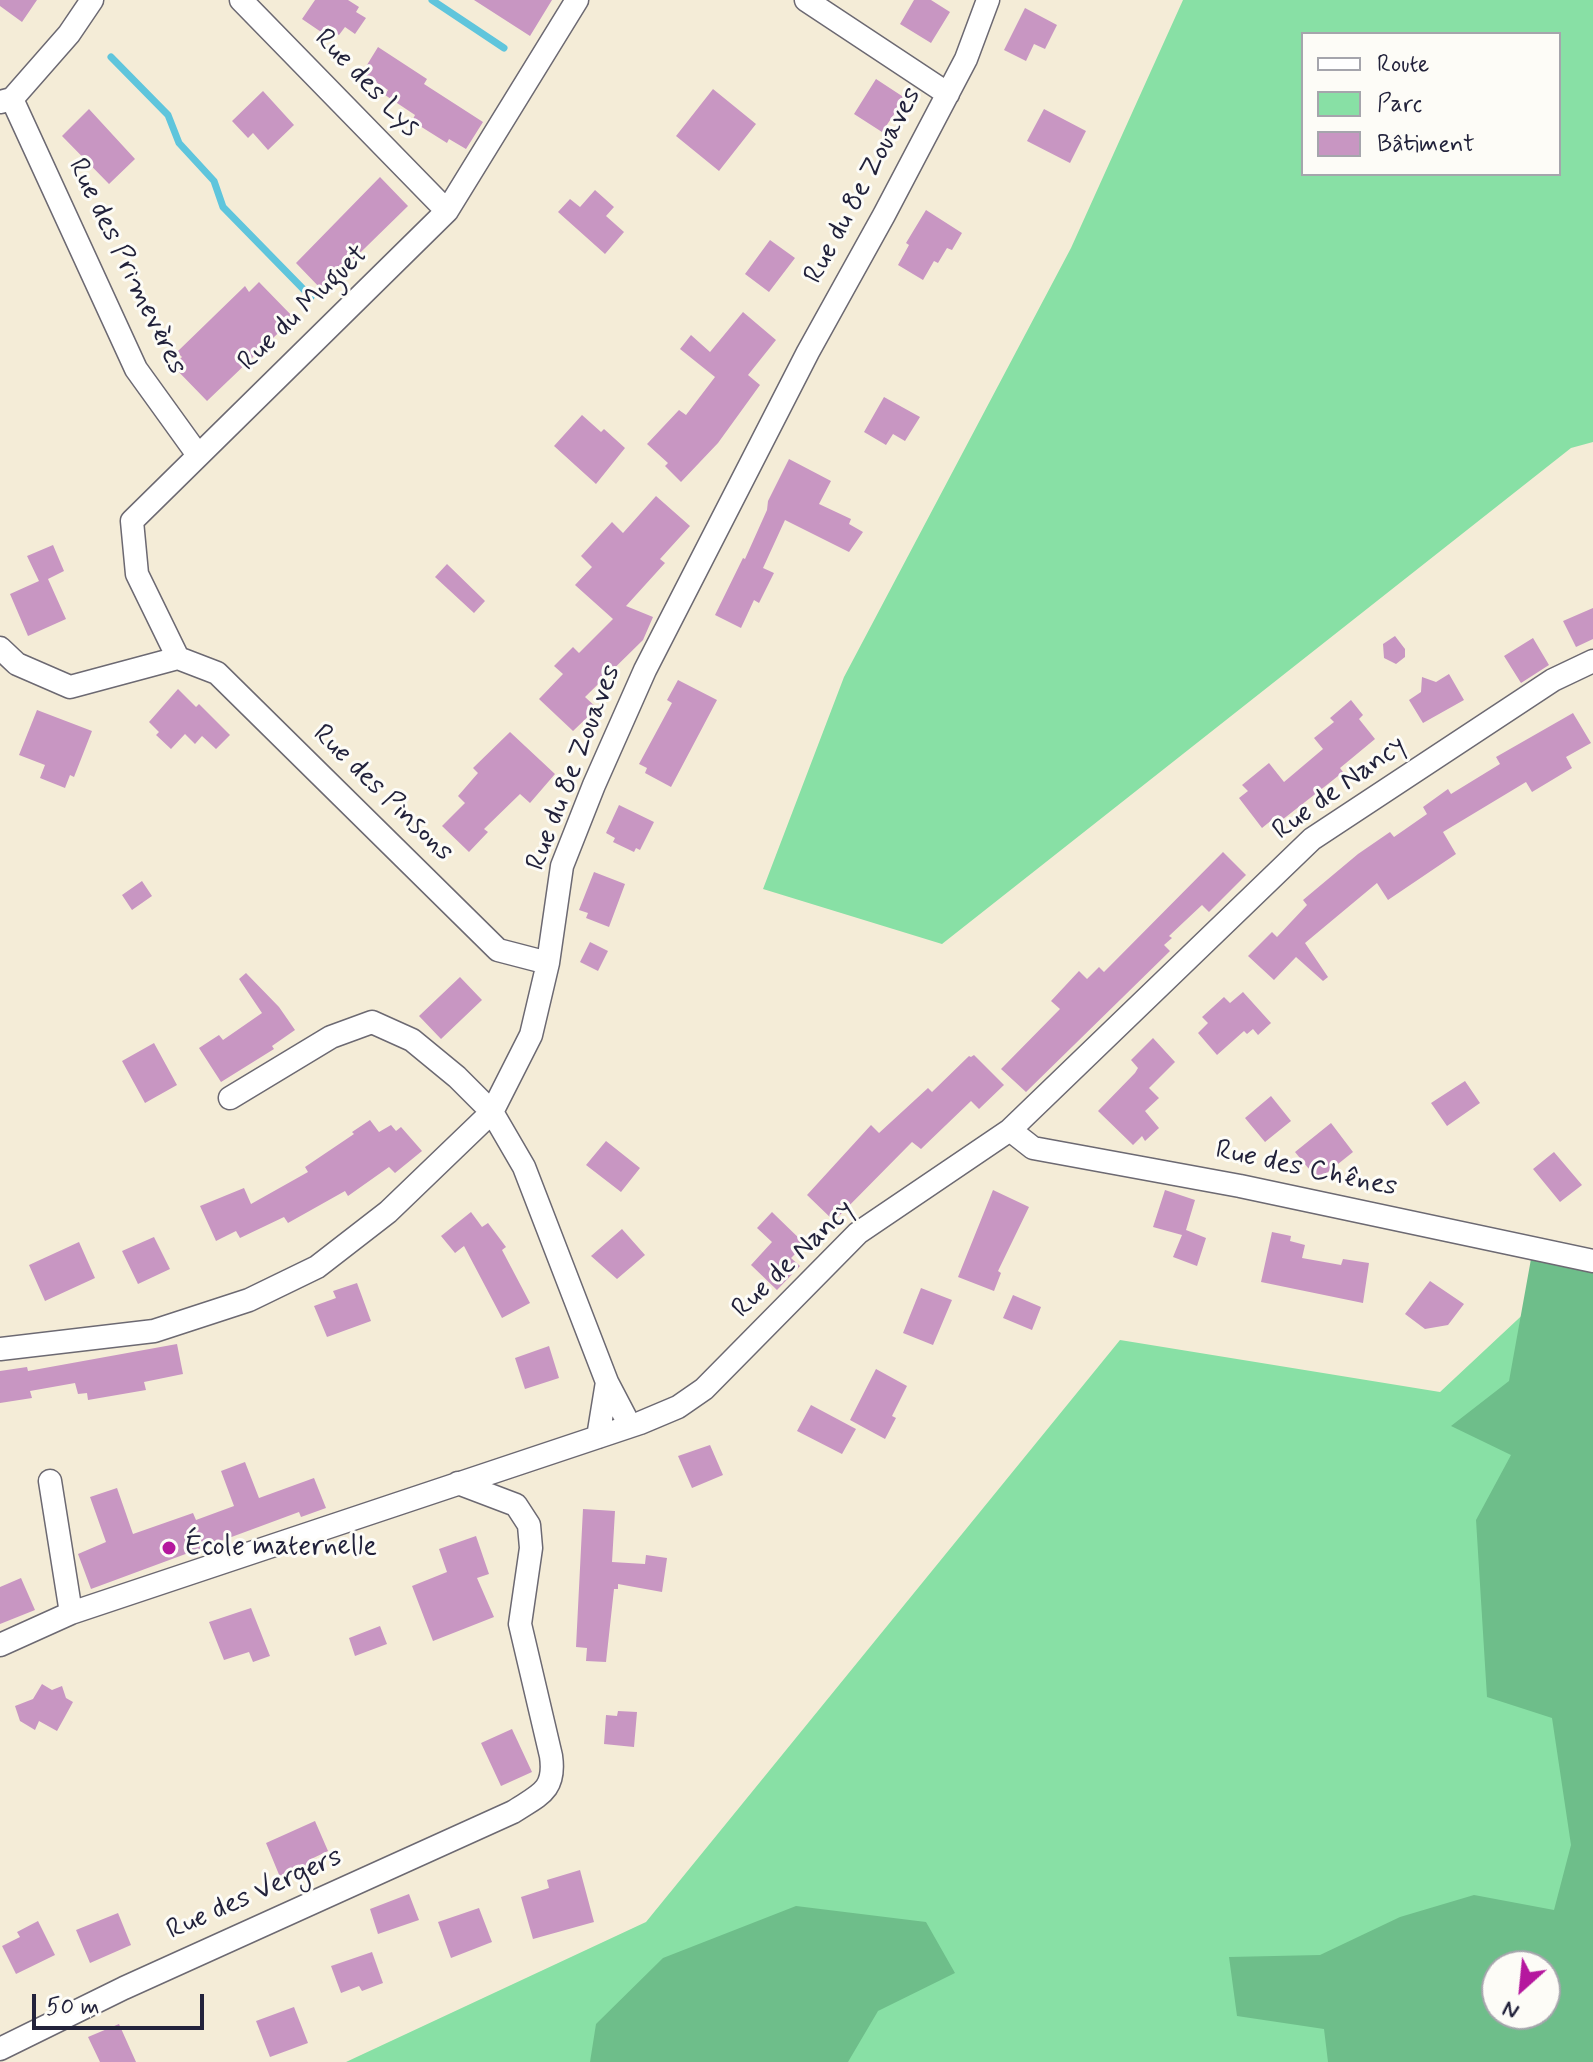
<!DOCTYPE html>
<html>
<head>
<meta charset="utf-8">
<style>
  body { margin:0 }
  #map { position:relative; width:1593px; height:2062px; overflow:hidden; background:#f4ecd7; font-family:Mynerve,sans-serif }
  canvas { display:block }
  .legend { position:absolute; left:1301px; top:32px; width:260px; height:144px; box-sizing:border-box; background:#fdfcf7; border:2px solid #a5a5ac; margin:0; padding:10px 14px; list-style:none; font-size:24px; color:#22223b }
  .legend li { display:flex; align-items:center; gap:16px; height:40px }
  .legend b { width:40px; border:2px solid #a5a5ac }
  .north { position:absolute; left:1481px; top:1950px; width:80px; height:80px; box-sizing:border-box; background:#fdfcf7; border:2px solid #a5a5ac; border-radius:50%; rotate:207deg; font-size:22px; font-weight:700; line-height:32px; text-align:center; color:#22223b }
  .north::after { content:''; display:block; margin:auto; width:28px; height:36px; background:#b5179e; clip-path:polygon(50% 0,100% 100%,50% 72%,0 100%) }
  .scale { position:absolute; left:32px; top:1994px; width:172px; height:36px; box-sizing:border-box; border:4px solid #22223b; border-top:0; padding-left:10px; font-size:24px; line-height:28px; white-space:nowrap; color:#22223b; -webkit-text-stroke:6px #fdfcf7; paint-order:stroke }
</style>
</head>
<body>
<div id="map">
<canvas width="1593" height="2062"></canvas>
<ul class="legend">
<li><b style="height:10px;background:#fff"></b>Route</li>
<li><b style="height:22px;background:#88e0a5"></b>Parc</li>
<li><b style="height:22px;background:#c896c2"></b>Bâtiment</li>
</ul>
<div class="north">N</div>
<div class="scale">50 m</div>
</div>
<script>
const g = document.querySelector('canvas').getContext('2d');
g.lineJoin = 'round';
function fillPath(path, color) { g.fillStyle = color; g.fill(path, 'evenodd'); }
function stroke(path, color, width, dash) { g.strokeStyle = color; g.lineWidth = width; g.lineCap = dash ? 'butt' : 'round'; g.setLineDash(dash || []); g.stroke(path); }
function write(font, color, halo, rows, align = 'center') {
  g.font = font + ' Mynerve,sans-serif'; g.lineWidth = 6; g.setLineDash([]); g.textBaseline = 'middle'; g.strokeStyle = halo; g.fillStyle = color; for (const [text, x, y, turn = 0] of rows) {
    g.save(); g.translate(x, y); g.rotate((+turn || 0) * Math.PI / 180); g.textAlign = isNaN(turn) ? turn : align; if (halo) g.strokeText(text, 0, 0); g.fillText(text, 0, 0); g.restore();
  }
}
const green = new Path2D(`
  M 1183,0 L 1593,0 L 1593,442 L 1571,448 L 942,944 L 763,889 L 844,677 L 1071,248 ZM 1303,34 L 1559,34 L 1559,174 L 1303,174 Z
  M 1593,1249 L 1593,2062 L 346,2062 L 646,1922 L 1120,1340 L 1440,1392 ZM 1497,1966 L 1545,1966 L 1545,2014 L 1497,2014 Z`);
const forest = new Path2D(`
  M 1531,1259 L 1593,1265 L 1593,2062 L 1328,2062 L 1324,2029 L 1237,2016 L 1229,1957 L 1320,1955 L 1400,1917 L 1474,1895 L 1554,1910 L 1571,1845 L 1552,1718 L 1487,1697 L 1476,1520 L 1511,1455 L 1451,1426 L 1509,1381 ZM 1497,1966 L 1545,1966 L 1545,2014 L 1497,2014 Z
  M 796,1906 L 926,1922 L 955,1973 L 878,2011 L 848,2062 L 590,2062 L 596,2024 L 663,1958 Z`);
const stream = new Path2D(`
  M 432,0 L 504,48
  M 111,57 L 168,115 L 179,143 L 214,181 L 223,207 L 311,297`);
const building = new Path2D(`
  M 0,0 L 37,0 L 22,22 L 0,6 Z
  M 315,0 L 348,0 L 359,7 L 356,12 L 366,18 L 355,34 L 345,27 L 339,35 L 331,30 L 327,36 L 302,19 Z
  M 474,0 L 552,0 L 530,36 Z
  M 914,0 L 931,0 L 950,12 L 931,43 L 900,24 Z
  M 1025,8 L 1057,25 L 1045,49 L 1034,44 L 1026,61 L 1004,50 Z
  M 378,47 L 427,79 L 424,84 L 483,122 L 466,149 L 449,139 L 447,143 L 412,121 L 415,115 L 385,95 L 388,90 L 362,73 Z
  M 876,79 L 905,98 L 882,132 L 854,114 Z
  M 713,89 L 756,124 L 719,171 L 676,136 Z
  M 263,91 L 294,125 L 268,150 L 253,133 L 248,138 L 232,121 Z
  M 89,109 L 135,159 L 109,184 L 62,136 Z
  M 1044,109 L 1086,131 L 1070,163 L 1027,141 Z
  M 380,177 L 408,206 L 322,290 L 296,263 Z
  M 595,190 L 614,207 L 606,216 L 624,232 L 605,254 L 558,212 L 570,199 L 580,207 Z
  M 926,210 L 962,233 L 952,250 L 947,248 L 938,263 L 934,261 L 923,280 L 898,265 L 909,245 L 906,243 Z
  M 770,240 L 795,258 L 769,292 L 745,274 Z
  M 259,282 L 294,318 L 207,401 L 173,366 L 182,357 L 177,352 L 245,286 L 249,292 Z
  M 743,312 L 776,340 L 748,375 L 760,385 L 718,443 L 681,482 L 665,466 L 668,463 L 647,444 L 679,410 L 686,415 L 715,377 L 680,349 L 691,335 L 710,352 Z
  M 884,397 L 920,417 L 905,441 L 893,434 L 886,445 L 864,432 Z
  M 582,415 L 601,432 L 604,429 L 625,448 L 596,484 L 554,446 Z
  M 789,459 L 831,481 L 819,504 L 851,519 L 849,524 L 863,532 L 849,552 L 785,520 L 763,568 L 774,573 L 759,603 L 754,600 L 741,628 L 715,615 L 743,558 L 745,559 L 767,510 L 768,501 Z
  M 656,496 L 690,526 L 660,559 L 665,563 L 626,606 L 653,617 L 643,640 L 585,697 L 597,708 L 573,731 L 539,699 L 563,674 L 554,666 L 573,647 L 579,653 L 613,619 L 575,585 L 592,567 L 581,556 L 612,522 L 623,533 Z
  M 53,545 L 64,571 L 48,579 L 66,619 L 28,636 L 10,594 L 39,581 L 27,556 Z
  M 447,564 L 485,601 L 474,613 L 435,577 Z
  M 1593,608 L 1593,639 L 1576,647 L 1563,621 Z
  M 1395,636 L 1405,649 L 1405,657 L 1396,664 L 1384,658 L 1383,644 Z
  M 1533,638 L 1549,665 L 1521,683 L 1504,656 Z
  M 1449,674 L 1464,700 L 1423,723 L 1409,700 L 1421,692 L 1422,677 L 1436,682 Z
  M 678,680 L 717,700 L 671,787 L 645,773 L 647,768 L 639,764 L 672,703 L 667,700 Z
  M 178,689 L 196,707 L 199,704 L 230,735 L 216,749 L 202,736 L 195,744 L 185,734 L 171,749 L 156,735 L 159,732 L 149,722 Z
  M 1351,700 L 1363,715 L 1359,719 L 1375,739 L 1340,768 L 1343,772 L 1328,784 L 1282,820 L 1278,815 L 1262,828 L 1239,798 L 1248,791 L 1242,785 L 1269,763 L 1284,782 L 1323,749 L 1314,738 L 1334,722 L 1330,718 Z
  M 37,710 L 92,731 L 74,777 L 70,775 L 65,788 L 40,778 L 45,765 L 19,755 Z
  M 1573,713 L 1591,743 L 1566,757 L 1572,768 L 1532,792 L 1526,782 L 1443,832 L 1456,854 L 1388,900 L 1377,883 L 1305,943 L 1328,977 L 1323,981 L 1296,957 L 1274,980 L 1248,956 L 1272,932 L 1277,937 L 1307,905 L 1303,900 L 1358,854 L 1390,832 L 1394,837 L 1427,814 L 1423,807 L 1448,789 L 1451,794 L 1500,764 L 1496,757 Z
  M 510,732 L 555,774 L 530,803 L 520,794 L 484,829 L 488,832 L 469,852 L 442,826 L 465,803 L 458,796 L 478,773 L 473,768 Z
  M 619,805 L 654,822 L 640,850 L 636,848 L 634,852 L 613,842 L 615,838 L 606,833 Z
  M 1223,852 L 1246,875 L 1209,912 L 1202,905 L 1169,936 L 1172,938 L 1164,945 L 1170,951 L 1026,1092 L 1001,1069 L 1060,1009 L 1051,1001 L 1079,971 L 1087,979 L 1099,967 L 1104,972 Z
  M 594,872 L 625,884 L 609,927 L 586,918 L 588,913 L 579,910 Z
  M 142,881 L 152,896 L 132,910 L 122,895 Z
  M 590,942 L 608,951 L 598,971 L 580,962 Z
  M 246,973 L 279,1007 L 295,1030 L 272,1046 L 274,1049 L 221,1082 L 199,1048 L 219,1035 L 223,1040 L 262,1013 L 239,979 Z
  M 460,977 L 482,1000 L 441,1039 L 419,1016 Z
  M 1243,992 L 1271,1023 L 1258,1035 L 1253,1029 L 1247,1034 L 1244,1031 L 1217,1055 L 1198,1033 L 1208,1023 L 1202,1017 L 1224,997 L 1230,1003 Z
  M 1153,1038 L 1175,1062 L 1149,1088 L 1159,1098 L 1145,1111 L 1159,1128 L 1145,1141 L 1142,1136 L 1133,1145 L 1098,1111 L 1135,1073 L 1138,1068 L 1131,1060 Z
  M 154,1043 L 177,1085 L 145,1103 L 122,1061 Z
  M 974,1055 L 1004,1085 L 979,1109 L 971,1101 L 921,1149 L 912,1142 L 834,1221 L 807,1195 L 871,1125 L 879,1133 L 928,1088 L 932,1092 L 969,1056 L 971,1057 Z
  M 1465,1081 L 1480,1103 L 1447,1126 L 1431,1103 Z
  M 1271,1096 L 1291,1121 L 1265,1142 L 1245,1118 Z
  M 370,1120 L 379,1132 L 391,1125 L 396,1131 L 401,1127 L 422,1151 L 395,1173 L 389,1167 L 348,1196 L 345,1191 L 288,1223 L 284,1217 L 240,1238 L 236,1231 L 216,1241 L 200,1206 L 244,1188 L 251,1204 L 308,1172 L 305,1167 L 354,1134 L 352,1132 Z
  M 1331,1123 L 1353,1152 L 1318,1180 L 1295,1152 Z
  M 606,1141 L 640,1168 L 621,1192 L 586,1165 Z
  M 1554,1152 L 1582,1185 L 1560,1202 L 1533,1169 Z
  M 993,1190 L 1029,1207 L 998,1271 L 1001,1273 L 994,1291 L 958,1277 Z
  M 1165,1190 L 1195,1200 L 1186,1230 L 1206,1238 L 1197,1266 L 1173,1257 L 1182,1235 L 1153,1227 Z
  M 471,1212 L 482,1227 L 488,1223 L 506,1247 L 502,1250 L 530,1303 L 502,1318 L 464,1246 L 455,1253 L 441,1236 Z
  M 772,1212 L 805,1244 L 791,1258 L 800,1266 L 777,1290 L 751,1265 L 772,1242 L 757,1228 Z
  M 622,1229 L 645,1255 L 617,1279 L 591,1256 Z
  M 1272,1232 L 1291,1236 L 1290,1241 L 1305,1245 L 1302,1258 L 1341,1265 L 1343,1259 L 1369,1263 L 1363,1303 L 1261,1282 Z
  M 154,1237 L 170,1269 L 138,1284 L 122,1251 Z
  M 79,1242 L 95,1278 L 45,1301 L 29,1265 Z
  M 1430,1281 L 1464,1304 L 1448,1325 L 1425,1329 L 1405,1314 Z
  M 357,1283 L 371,1321 L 327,1337 L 314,1306 L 336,1298 L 333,1291 Z
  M 921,1288 L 952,1300 L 933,1345 L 903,1333 Z
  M 1013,1295 L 1041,1307 L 1032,1330 L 1003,1318 Z
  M 177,1344 L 183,1374 L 144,1382 L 146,1390 L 88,1400 L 87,1393 L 78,1394 L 75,1383 L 30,1391 L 32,1398 L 0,1403 L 0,1371 L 27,1367 L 28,1371 Z
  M 549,1346 L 559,1378 L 525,1389 L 515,1358 Z
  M 876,1369 L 907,1386 L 892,1416 L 896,1418 L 885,1439 L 850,1420 Z
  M 811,1405 L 856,1429 L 842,1454 L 797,1431 Z
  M 710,1445 L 723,1475 L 692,1488 L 678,1456 Z
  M 245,1462 L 259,1498 L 314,1478 L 326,1508 L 301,1517 L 299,1512 L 91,1589 L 78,1554 L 106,1542 L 90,1497 L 117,1488 L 133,1534 L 193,1513 L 196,1520 L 234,1506 L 221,1471 Z
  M 583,1509 L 615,1511 L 612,1562 L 645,1564 L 646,1555 L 667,1558 L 662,1592 L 618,1584 L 618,1589 L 614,1589 L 606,1662 L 586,1661 L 587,1648 L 576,1647 Z
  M 476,1536 L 489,1574 L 477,1578 L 494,1617 L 433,1641 L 412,1586 L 447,1572 L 439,1549 Z
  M 21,1578 L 35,1610 L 0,1624 L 0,1587 Z
  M 251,1608 L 270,1656 L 253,1662 L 249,1652 L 224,1660 L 209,1622 Z
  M 380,1626 L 387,1644 L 355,1656 L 349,1638 Z
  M 42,1684 L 52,1690 L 62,1686 L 66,1698 L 73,1702 L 57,1731 L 39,1721 L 35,1730 L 20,1721 L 15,1706 L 33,1699 Z
  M 618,1711 L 637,1712 L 634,1747 L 604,1744 L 606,1715 L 617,1716 Z
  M 512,1729 L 532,1772 L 501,1786 L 481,1743 Z
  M 315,1821 L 328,1851 L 309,1860 L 310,1865 L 280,1877 L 266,1843 Z
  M 580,1870 L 594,1922 L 533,1939 L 521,1897 L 549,1888 L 547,1880 Z
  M 409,1894 L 419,1920 L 378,1934 L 370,1909 Z
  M 479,1908 L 492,1942 L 451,1958 L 438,1922 Z
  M 118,1913 L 131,1945 L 90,1963 L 76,1930 Z
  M 38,1921 L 55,1955 L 16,1974 L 2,1946 L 20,1937 L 17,1932 Z
  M 372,1952 L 383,1983 L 362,1991 L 359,1986 L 341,1993 L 331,1966 Z
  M 294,2007 L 308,2043 L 270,2057 L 256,2021 Z
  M 119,2024 L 136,2062 L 100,2062 L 88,2037 Z`);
const minor = new Path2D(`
  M 241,0 L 447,211
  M 806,0 L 948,94
  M 12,99 L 136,369 L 198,455
  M 0,102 L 12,99 L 69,34 L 92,0
  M 0,648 L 17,664 L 70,687 L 178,658
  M 178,658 L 137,574 L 132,521 L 447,211 L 577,0
  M 178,658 L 217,673 L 498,950 L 548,963
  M 230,1098 L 331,1037 L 372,1022 L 412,1040 L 457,1077 L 492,1112 L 524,1167 L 607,1382 L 630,1426
  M 1010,1130 L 1033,1148 L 1240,1186 L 1593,1261
  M 0,1349 L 154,1331 L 249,1300 L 317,1267 L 388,1212 L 492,1112 L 531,1035 L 548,963 L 562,866 L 594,785 L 645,670 L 808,352 L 884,215 L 966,59 L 988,0
  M 598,1437 L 607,1382
  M 50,1481 L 71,1613
  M 0,1645 L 71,1613 L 640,1423 L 678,1407 L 704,1389 L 858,1233 L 1010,1130 L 1312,839 L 1553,680 L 1593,661
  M 0,2049 L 124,1988 L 513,1812 C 539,1795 556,1791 551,1756 L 520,1624 L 531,1548 L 529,1525 L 516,1505 L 458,1483`);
const markers = [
  [169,1548,8,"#b5179e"]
];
const streetNames = [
  ["Rue des Lys",366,84,46],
  ["Rue du 8e Zouaves",864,186,-62],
  ["Rue des Primevères",126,267,64],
  ["Rue du Muguet",304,309,-44],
  ["Rue du 8e Zouaves",575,768,-69],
  ["Rue de Nancy",1340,789,-36],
  ["Rue des Pinsons",382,794,44],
  ["Rue des Chênes",1306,1170,12],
  ["Rue de Nancy",794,1260,-44],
  ["Rue des Vergers",255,1895,-24]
];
const poiNames = [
  ["École maternelle",185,1548]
];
fillPath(green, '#88e0a5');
fillPath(forest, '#6ebe8a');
stroke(stream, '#5fc5dc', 7);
fillPath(building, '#c896c2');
stroke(minor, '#6c6972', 25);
stroke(minor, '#fff', 22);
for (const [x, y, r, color] of markers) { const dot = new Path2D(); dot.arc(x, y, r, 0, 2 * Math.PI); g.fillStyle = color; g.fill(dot); stroke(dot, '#fdfcf7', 3); }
write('28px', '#22223b', '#fdfcf7', streetNames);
write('28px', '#22223b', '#fdfcf7', poiNames, 'left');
</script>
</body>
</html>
